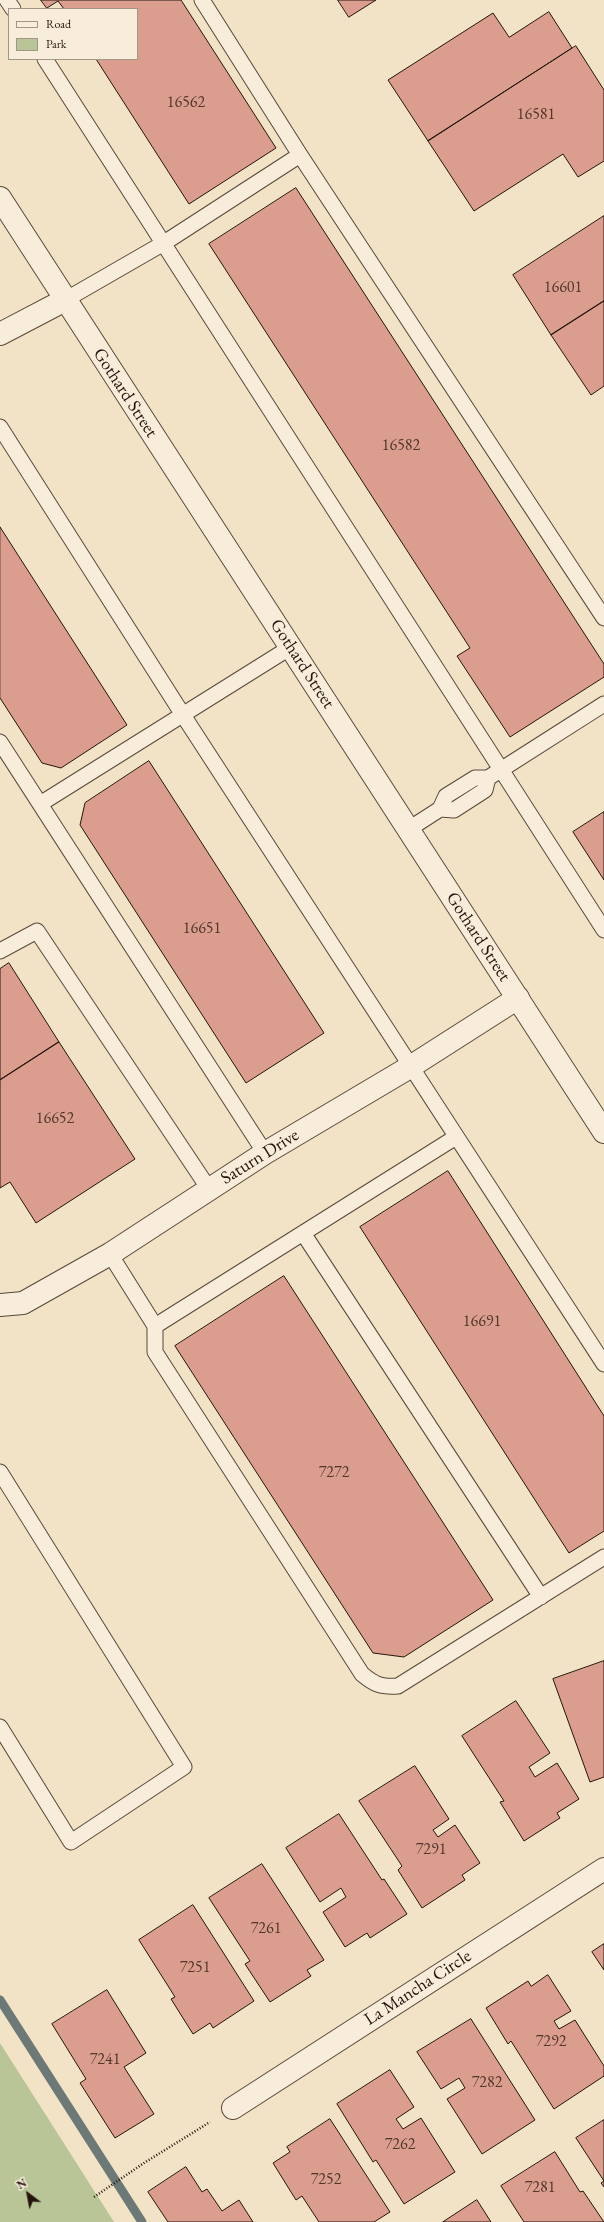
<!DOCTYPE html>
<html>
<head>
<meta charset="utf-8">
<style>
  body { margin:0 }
  #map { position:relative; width:604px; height:2222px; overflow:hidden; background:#f3e3c6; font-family:"EB Garamond",serif }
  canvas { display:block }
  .legend { position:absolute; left:8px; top:8px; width:130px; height:52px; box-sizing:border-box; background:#f7edda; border:1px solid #a39688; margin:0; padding:5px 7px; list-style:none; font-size:12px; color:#24140c }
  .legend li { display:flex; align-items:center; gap:8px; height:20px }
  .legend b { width:20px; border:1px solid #a39688 }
  .north { position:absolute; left:8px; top:2174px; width:40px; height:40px; -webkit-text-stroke:3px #f7edda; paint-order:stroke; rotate:328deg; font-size:11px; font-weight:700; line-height:16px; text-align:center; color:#24140c }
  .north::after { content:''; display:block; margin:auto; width:14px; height:18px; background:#24140c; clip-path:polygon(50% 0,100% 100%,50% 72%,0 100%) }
</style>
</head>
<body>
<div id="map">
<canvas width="604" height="2222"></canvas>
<ul class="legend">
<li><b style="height:5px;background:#f7edda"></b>Road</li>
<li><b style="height:11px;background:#b9c497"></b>Park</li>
</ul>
<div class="north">N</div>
</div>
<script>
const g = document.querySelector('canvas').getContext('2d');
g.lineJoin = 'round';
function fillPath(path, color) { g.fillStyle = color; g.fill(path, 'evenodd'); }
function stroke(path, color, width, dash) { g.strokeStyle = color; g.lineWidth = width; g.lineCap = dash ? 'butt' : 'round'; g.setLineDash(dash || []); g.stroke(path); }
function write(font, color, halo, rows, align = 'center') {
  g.font = font + ' "EB Garamond",serif'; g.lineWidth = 3; g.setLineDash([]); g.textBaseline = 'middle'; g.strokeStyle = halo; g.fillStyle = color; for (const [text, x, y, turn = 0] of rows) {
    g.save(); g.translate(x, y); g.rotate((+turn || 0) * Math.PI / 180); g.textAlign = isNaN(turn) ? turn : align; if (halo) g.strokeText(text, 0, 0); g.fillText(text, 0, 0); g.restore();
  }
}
const green = new Path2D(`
  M 0,2043 L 114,2222 L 0,2222 Z`);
const stream = new Path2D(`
  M 0,2000 L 142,2222`);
const building = new Path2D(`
  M 41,0 L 181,0 L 276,148 L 189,204 L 96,59 L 137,59 L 137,9 L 64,9 L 58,1 L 47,8 Z
  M 338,0 L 376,0 L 349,17 Z
  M 549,12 L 572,48 L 428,141 L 388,80 L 493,13 L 509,37 Z
  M 576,46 L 604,90 L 604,161 L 578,177 L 563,154 L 474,211 L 428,141 Z
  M 296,188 L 604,664 L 604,677 L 510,737 L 457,656 L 470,648 L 209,244 Z
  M 604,216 L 604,301 L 551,335 L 513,275 Z
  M 604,301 L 604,386 L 591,395 L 551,335 Z
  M 0,527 L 127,725 L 61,768 L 42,763 L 0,698 Z
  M 149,761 L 324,1033 L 246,1083 L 80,825 L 85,803 Z
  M 604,812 L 604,880 L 573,832 Z
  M 9,963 L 59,1042 L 0,1080 L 0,969 Z
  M 59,1042 L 135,1159 L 36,1223 L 10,1182 L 0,1188 L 0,1080 Z
  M 448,1171 L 604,1416 L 604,1531 L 569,1553 L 360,1227 Z
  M 284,1276 L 493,1600 L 404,1657 L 373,1653 L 175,1346 Z
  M 604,1661 L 604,1777 L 590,1782 L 553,1679 Z
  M 516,1701 L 550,1753 L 529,1767 L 535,1777 L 557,1763 L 579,1799 L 557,1813 L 560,1818 L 524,1841 L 500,1802 L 504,1801 L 462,1736 Z
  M 415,1766 L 449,1819 L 433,1830 L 438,1837 L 455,1825 L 480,1863 L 462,1875 L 465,1880 L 422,1908 L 398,1870 L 402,1866 L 359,1801 Z
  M 339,1814 L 382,1880 L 384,1879 L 407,1914 L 370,1938 L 367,1933 L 345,1947 L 323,1912 L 346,1897 L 341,1888 L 320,1902 L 286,1848 Z
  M 262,1864 L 324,1960 L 307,1970 L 311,1976 L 270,2002 L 245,1964 L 250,1961 L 209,1898 Z
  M 193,1905 L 254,2001 L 213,2028 L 210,2023 L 193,2034 L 171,1999 L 175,1997 L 139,1940 Z
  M 604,1944 L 604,1970 L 592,1952 Z
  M 548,1975 L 571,2011 L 554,2021 L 559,2029 L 575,2020 L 604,2066 L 604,2076 L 554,2109 L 511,2041 L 508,2044 L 486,2008 L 528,1981 L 531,1986 Z
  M 107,1990 L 146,2053 L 124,2067 L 154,2114 L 115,2138 L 80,2083 L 86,2079 L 52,2024 Z
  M 471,2019 L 535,2120 L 482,2154 L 447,2099 L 465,2088 L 459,2078 L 441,2089 L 417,2052 Z
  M 390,2070 L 414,2107 L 396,2119 L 403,2129 L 421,2118 L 455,2172 L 404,2204 L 376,2160 L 373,2162 L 337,2104 Z
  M 330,2119 L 390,2212 L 374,2222 L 319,2222 L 302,2196 L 296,2200 L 273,2163 L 290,2152 L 287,2147 Z
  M 604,2120 L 604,2187 L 601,2183 L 604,2181 L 576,2138 Z
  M 555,2152 L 580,2192 L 583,2191 L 604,2222 L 524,2222 L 501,2186 Z
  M 186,2167 L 202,2192 L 207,2189 L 222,2211 L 239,2200 L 253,2222 L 168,2222 L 148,2192 Z
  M 477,2200 L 491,2222 L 443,2222 Z`);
const path = new Path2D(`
  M 94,2197 L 144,2163 L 210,2122`);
const service = new Path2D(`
  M 7,0 L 13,9
  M 202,0 L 300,155 L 604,618
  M 45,59 L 604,930
  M 65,300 L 164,243 L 300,155
  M 0,427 L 183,715 L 604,1364
  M 0,742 L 265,1153
  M 40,804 L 291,647
  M 440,809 L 454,810 L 485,790 L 488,778
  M 409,829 L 440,809 L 446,796 L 475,778 L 488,778 L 604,704
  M 0,951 L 37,931 L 209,1189
  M 303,1233 L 541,1597
  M 110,1254 L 155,1326 L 155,1352 L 362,1674 C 375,1685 381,1687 398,1686 L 604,1557
  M 155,1326 L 456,1137
  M 0,1472 L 184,1767 L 71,1842 L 0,1727`);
const minor = new Path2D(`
  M 0,334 L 65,300
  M 0,1305 L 23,1303 L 110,1254 L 265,1153 L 410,1067 L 518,998
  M 233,2108 L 604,1869`);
const tertiary = new Path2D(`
  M 0,198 L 604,1132`);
const numberNames = [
  ["16562",186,103],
  ["16581",536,115],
  ["16601",563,288],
  ["16582",401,446],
  ["16651",202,929],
  ["16652",55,1119],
  ["16691",482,1322],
  ["7272",334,1473],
  ["7291",431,1850],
  ["7261",266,1929],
  ["7251",195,1968],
  ["7292",551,2042],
  ["7241",105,2060],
  ["7282",487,2083],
  ["7262",400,2145],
  ["7252",326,2180],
  ["7281",540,2188]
];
const streetNames = [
  ["Gothard Street",125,393,57],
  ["Gothard Street",302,664,57],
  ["Gothard Street",478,937,57],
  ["Saturn Drive",260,1157,-32],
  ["La Mancha Circle",418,1988,-33]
];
fillPath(green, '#b9c497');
stroke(stream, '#6d7976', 9);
fillPath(building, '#db9e8e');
stroke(building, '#24140c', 1);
stroke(service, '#58483a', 17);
stroke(minor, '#58483a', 24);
stroke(tertiary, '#58483a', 24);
stroke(path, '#24140c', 2.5, [1, 2]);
stroke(service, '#f7edda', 15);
stroke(minor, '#f7edda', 22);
stroke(tertiary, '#f7edda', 22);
write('16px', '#52362c', null, numberNames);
write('18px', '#24140c', '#f7edda', streetNames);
</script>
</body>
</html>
